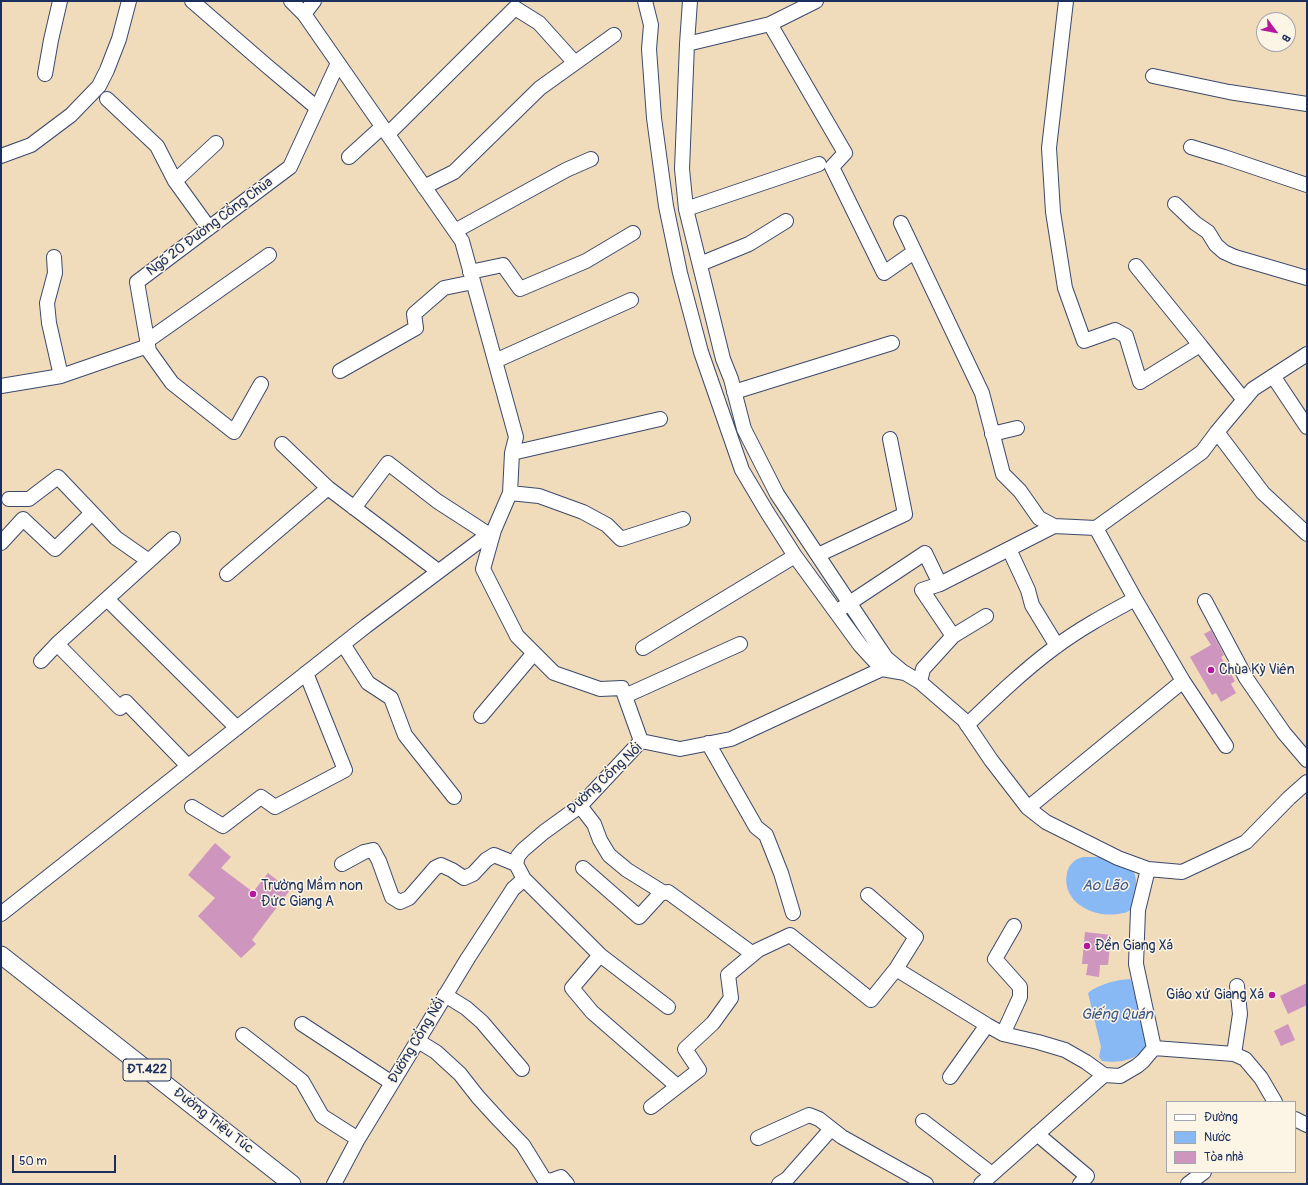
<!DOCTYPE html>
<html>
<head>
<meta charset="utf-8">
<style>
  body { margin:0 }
  #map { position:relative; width:1308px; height:1185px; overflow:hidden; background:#f0dbba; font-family:Pangolin,sans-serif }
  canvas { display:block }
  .frame { position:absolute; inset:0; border:2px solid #1b2f5e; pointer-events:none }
  .legend { position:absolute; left:1166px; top:1101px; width:130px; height:72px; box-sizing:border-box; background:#fcf5e5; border:1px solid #a2a6af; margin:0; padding:5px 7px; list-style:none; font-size:12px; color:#1b2f5e }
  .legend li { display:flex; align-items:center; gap:8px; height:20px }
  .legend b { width:20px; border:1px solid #a2a6af }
  .north { position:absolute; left:1256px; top:12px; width:40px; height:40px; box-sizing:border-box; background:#fcf5e5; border:1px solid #a2a6af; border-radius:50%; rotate:122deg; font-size:11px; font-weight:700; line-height:16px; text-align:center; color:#1b2f5e }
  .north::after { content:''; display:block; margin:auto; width:14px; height:18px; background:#b5179e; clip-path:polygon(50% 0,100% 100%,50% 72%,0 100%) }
  .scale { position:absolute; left:12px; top:1155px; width:104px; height:18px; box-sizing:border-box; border:2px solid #1b2f5e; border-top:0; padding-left:5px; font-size:12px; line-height:14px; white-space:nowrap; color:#1b2f5e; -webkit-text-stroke:3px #fcf5e5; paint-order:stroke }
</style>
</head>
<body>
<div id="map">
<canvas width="1308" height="1185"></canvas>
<div class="frame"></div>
<ul class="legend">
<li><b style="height:5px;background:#fff"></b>Đường</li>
<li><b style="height:11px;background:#89b9f5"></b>Nước</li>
<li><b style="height:11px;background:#ce95bf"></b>Tòa nhà</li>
</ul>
<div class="north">B</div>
<div class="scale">50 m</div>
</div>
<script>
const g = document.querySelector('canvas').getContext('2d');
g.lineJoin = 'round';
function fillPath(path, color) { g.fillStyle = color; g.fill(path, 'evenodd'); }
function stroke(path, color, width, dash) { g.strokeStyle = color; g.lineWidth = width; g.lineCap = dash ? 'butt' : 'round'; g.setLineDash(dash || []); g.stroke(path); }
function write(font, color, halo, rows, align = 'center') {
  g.font = font + ' Pangolin,sans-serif'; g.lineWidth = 3; g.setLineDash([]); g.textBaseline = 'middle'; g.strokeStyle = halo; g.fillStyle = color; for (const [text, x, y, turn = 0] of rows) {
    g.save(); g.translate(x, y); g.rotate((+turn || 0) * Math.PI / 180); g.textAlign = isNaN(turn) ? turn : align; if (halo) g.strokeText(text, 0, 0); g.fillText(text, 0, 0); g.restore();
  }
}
const water = new Path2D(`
  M 1083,857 L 1101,857 L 1133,870 C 1138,880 1136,890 1134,900 C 1134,903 1134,906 1131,909 C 1128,913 1123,913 1118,914 C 1093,918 1061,902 1067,873 C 1069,864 1075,859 1083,857 Z
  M 1130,979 L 1132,983 L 1147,1046 C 1135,1061 1120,1063 1102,1061 L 1099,1057 L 1101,1047 L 1088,993 C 1099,984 1116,980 1130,979 Z`);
const building = new Path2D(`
  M 1211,630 L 1224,655 L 1221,657 L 1235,681 L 1231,684 L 1236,693 L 1221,702 L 1216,693 L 1212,695 L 1190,657 L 1211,645 L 1204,634 Z
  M 215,843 L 231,857 L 221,868 L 253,892 L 268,873 L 290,890 L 252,940 L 256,944 L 241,958 L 198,916 L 215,898 L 188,875 Z
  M 1085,932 L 1111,935 L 1108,965 L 1100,965 L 1099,977 L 1086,975 L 1088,964 L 1082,964 Z
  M 1307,983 L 1307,1005 L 1288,1014 L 1280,996 Z
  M 1288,1024 L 1295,1040 L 1281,1046 L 1274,1031 Z`);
const minor = new Path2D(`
  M 192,1 L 267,66 L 317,108
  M 291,1 L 304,14 L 462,241 L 516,437 L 512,453 L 510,493 L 494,530 L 483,569 L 517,636 L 554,673 L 600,689 L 622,688 L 641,741
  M 645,1 L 651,25 L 649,49 L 654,118 L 666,206 L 680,273 L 701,352 L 742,470 L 767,512 L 795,556 L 860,645 L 882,669 L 905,673 L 920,682 L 964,720 L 991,760 L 1028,808 L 1046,822 L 1118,858 L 1148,869 L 1182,872 L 1246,842 L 1289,798 L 1307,782
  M 690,1 L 687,44 L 682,169 L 686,209 L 723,359 L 731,379 L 744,429 L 777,494 L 876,643 L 886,658 L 904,673
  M 1066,1 L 1049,148 L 1053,212 L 1065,288 L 1084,341 L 1115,330 L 1126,336 L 1140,382 L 1200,345 L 1244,400
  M 304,14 L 314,1
  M 770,24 L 845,153 L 832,167 L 884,273 L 914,252
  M 687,44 L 770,24 L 816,1
  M 45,74 L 51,40 L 60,1
  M 1153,76 L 1229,92 L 1307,104
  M 107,99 L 157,146 L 175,181
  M 388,134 L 515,8 L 539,23 L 575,63
  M 1191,147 L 1224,157 L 1307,185
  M 1,156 L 31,145 L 71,115 L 99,86 L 107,70 L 119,39 L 129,1
  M 349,157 L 382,127
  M 424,187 L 454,172 L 540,88 L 614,35
  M 1175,204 L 1195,223 L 1208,232 L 1216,245 L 1224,252 L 1235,257 L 1307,278
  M 686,209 L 819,164
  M 901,223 L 982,393 L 1003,474 L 1020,491 L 1039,518 L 1054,526 L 1096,528 L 1202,452 L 1217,432 L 1253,389 L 1307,354
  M 209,228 L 175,181 L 216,143
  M 455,231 L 566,170 L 591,159
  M 54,257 L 55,273 L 47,303 L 49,323 L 61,376
  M 700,264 L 749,244 L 786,221
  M 1136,266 L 1200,345
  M 470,272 L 503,265 L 520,289 L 586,261 L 633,233
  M 147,341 L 269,255
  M 495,361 L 631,300
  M 340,371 L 416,328 L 414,314 L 444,288 L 473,282
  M 1273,376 L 1307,427
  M 261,384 L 234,432 L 172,383 L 149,351 L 137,282 L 290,167 L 338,63
  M 1,386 L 61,376 L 148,346
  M 734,392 L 892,343
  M 1217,432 L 1263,493 L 1307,534
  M 992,434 L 1017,428
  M 282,444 L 328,488
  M 512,453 L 660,419
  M 510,493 L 539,496 L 583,512 L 607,525 L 621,539 L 683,519
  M 9,499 L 29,499 L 58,477 L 116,538 L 149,561
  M 354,508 L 388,463 L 437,501 L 488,534
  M 1096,528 L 1135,599 L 1183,681 L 1226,746
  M 1,543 L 23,519 L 55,549 L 92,513
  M 1009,549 L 1028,590 L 1032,605 L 1057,646
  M 818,555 L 905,514 L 890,439
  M 227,574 L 328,488 L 438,571
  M 940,584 L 1054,526
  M 107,599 L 237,728
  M 1205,601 L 1246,678 L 1284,733 L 1307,760
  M 842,608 L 925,553 L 940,584 L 922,590 L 953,636
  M 57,644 L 120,708 L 126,702 L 188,766
  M 343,644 L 368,683 L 391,698 L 405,735 L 454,797
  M 643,648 L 795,556
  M 41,661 L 57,644 L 173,539
  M 920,682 L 923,669 L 953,636 L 986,616
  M 625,696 L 740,644
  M 481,716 L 534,653
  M 967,725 C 995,698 1023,671 1054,648 C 1079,629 1107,614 1135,599
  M 708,743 L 756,827 L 766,835 L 781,873 L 793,913
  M 580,806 L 594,824 L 600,840 L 609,855 L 627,870 L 664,893
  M 192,807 L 223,826 L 261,797 L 275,807 L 345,770 L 306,673
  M 1028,808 L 1183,681
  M 342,864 L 364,852 L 373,850 L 379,861 L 392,897 L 400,902 L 409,898 L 435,868 L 441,865 L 452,870 L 464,878 L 473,874 L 486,860 L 494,855 L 516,864
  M 583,868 L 639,917 L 660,894 L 668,892 L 753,954
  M 524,879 L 600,955 L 668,1007
  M 868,895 L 916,937 L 896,969 L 987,1025 L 1003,1034 L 1038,1042 L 1065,1050 L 1086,1062 L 1104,1075
  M 1,914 L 366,626 L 494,530
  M 600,955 L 572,988 L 592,1012 L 677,1086
  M 445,995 L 466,1008 L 482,1022 L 522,1069
  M 302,1024 L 392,1083
  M 1003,1034 L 1020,997 L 1020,987 L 995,959 L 1014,926
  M 243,1035 L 302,1081 L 322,1116 L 358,1139
  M 418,1041 L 436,1052 L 460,1074 L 478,1097 L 499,1120 L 523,1145 L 544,1179 L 550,1181 L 561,1177 L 567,1184
  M 1154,1048 L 1234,1054 L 1245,1059 L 1261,1078 L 1275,1102
  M 1234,1054 L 1240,1014 L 1237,986
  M 950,1077 L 987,1025
  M 651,1107 L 699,1070 L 685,1049 L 713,1023 L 731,998 L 728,975 L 758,950 L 790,935 L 871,1000 L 896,969
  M 1295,1119 L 1307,1125
  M 923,1121 L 992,1174
  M 1037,1134 L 1087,1176 L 1080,1184
  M 758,1138 L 809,1115 L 819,1119 L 842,1137 L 926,1184
  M 334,1184 L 358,1139 L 468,958 L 513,889 L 524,879 L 516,864 L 518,856 L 523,850 L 544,832 L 580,806 L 641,741 L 680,749 L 731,739 L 882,669
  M 779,1184 L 787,1179 L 831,1129
  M 981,1184 L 1104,1075 L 1120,1076 L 1137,1066 L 1143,1061 L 1154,1048 L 1136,964 L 1138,910 L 1148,869
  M 1188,1184 L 1204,1172`);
const major = new Path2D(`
  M 1,955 L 292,1184`);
const markers = [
  [1211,670,4,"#b5179e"],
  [253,894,4,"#b5179e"],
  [1087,946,4,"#b5179e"],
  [1272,995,4,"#b5179e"]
];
const shields = [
  [147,1070,48]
];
const shieldNames = [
  ["ĐT.422",147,1070]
];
const streetNames = [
  ["Ngõ 20 Đường Cổng Chùa",210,227,-37],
  ["Đường Cổng Nổi",605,779,-43],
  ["Đường Cổng Nổi",417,1041,-59],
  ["Đường Triệu Túc",213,1121,38]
];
const poiNames = [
  ["Chùa Kỳ Viên",1219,670],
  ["Trường Mầm non",261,886],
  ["Đức Giang A",261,902],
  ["Đền Giang Xá",1095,946],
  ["Giáo xứ Giang Xá",1264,995,"right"]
];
const waterNames = [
  ["Ao Lão",1105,886],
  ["Giếng Quán",1117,1015]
];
fillPath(water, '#89b9f5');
fillPath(building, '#ce95bf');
stroke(minor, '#3b496c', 16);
stroke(major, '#3b496c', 19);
stroke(minor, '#fff', 14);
stroke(major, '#fff', 17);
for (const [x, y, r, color] of markers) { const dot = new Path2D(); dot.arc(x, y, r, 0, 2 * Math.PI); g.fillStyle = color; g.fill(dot); stroke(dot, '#fcf5e5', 1.5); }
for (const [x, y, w] of shields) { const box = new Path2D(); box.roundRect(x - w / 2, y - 11, w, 22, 3); g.fillStyle = '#fcf5e5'; g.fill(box); stroke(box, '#1b2f5e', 1); }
write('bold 13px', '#1b2f5e', null, shieldNames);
write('14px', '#1b2f5e', '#fcf5e5', streetNames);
write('14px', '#1b2f5e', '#fcf5e5', poiNames, 'left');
write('italic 15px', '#3c588b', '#fcf5e5', waterNames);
</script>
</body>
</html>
